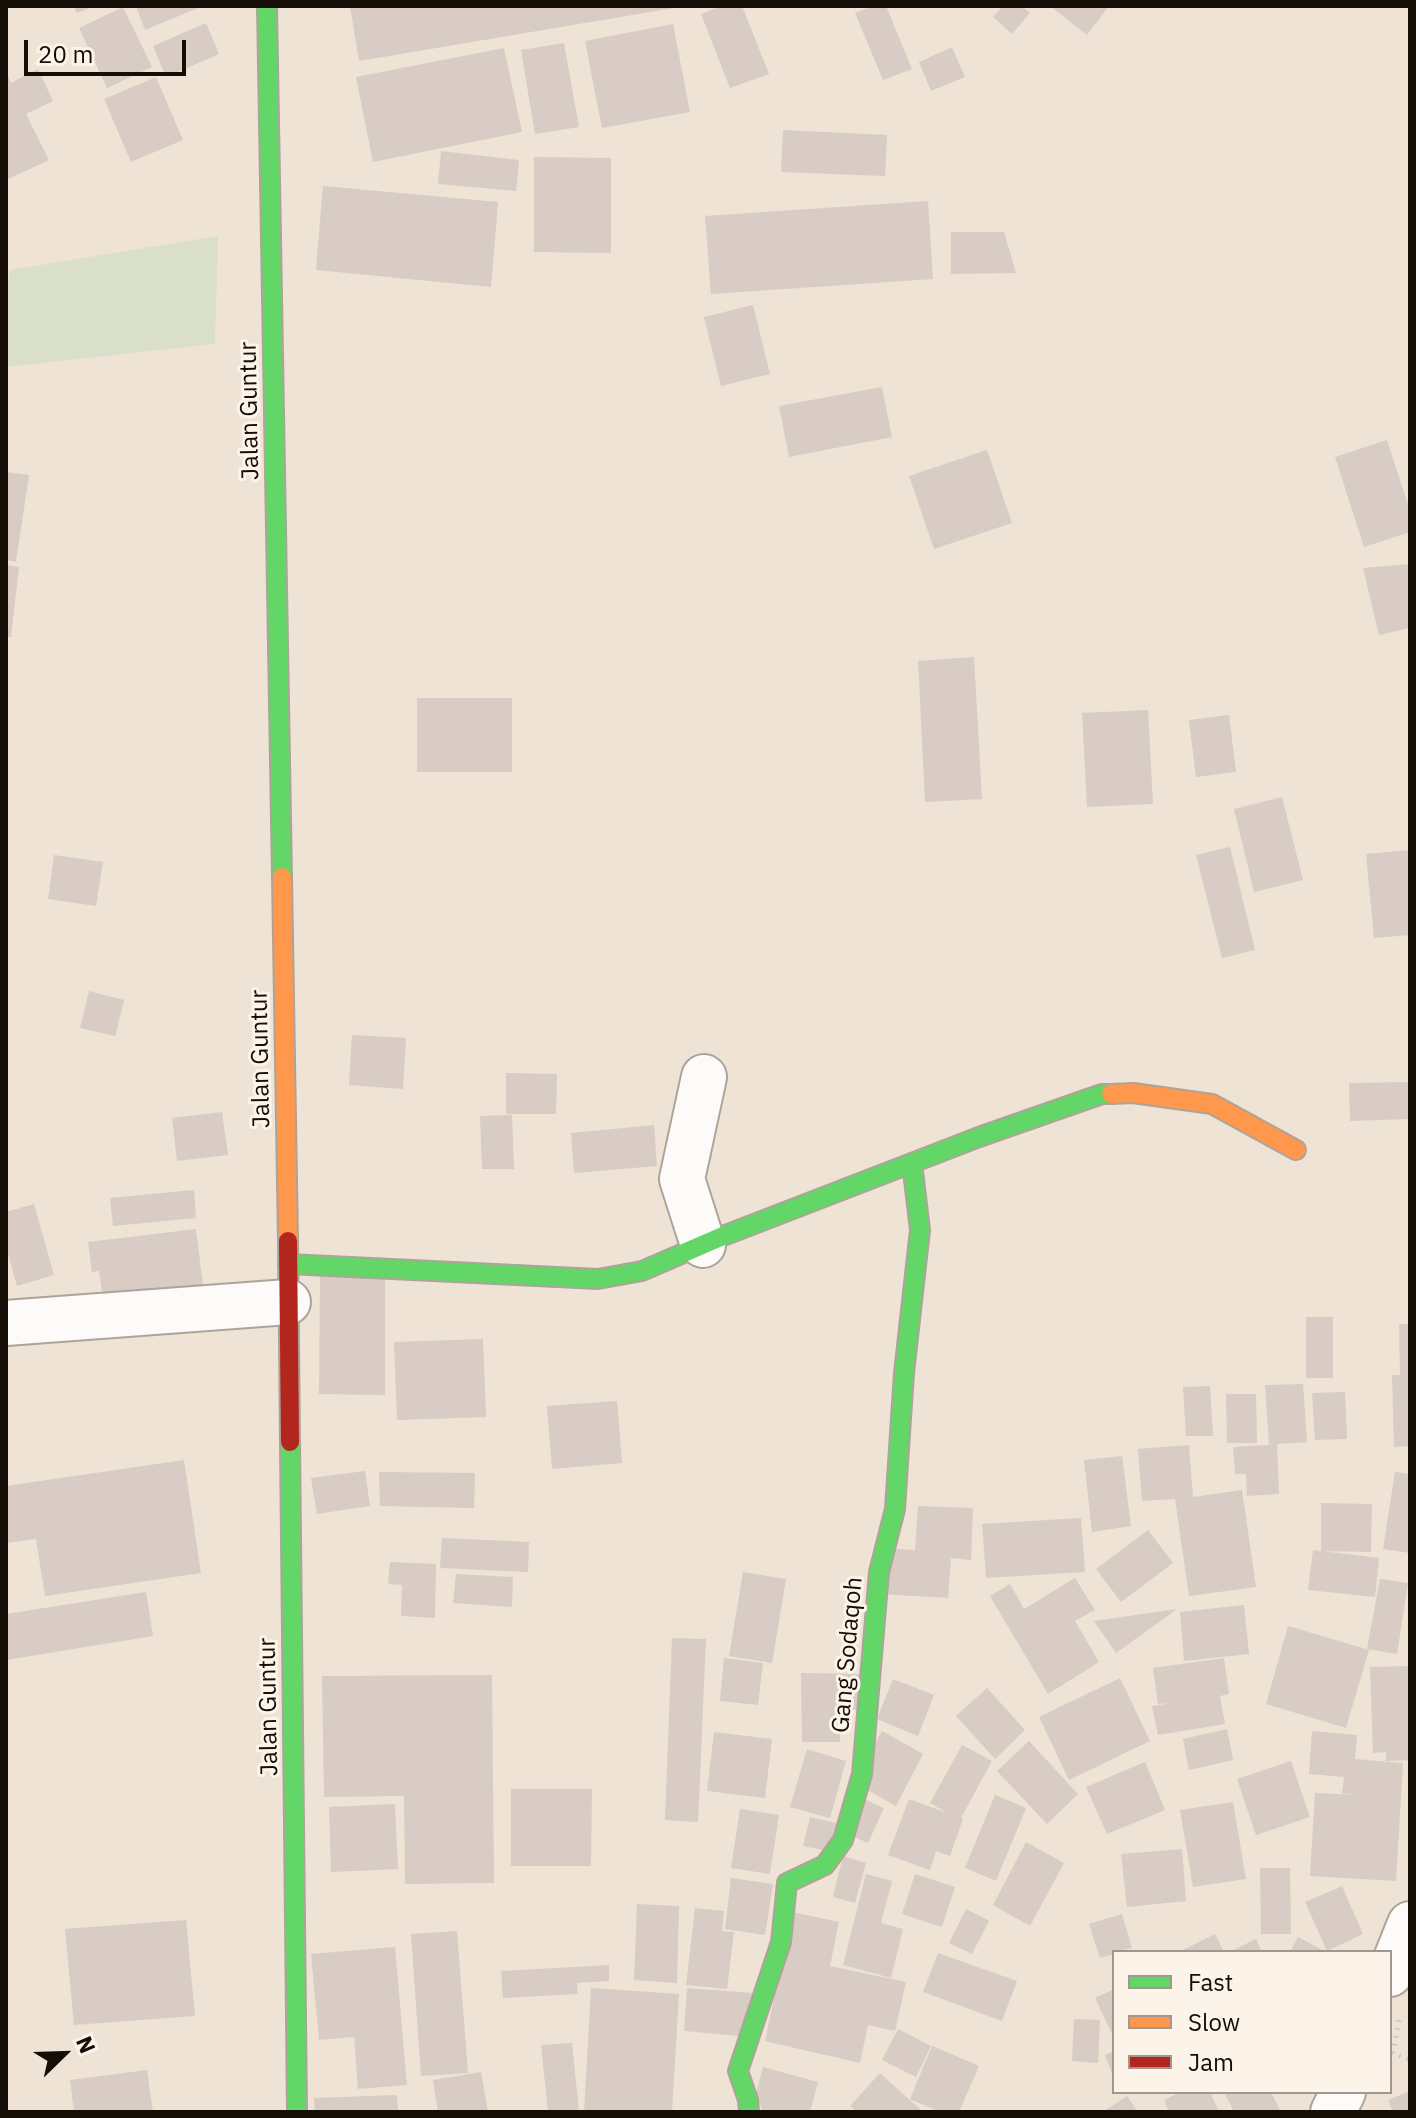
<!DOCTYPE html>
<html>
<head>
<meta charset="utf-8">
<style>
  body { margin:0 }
  #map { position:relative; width:1416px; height:2118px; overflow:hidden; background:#eee3d4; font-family:"IBM Plex Sans",sans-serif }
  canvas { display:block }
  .frame { position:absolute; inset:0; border:8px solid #150e06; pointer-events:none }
  .legend { position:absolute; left:1112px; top:1950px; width:280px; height:144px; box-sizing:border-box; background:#fcf4e9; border:2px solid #a0988e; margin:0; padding:10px 14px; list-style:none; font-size:24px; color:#150e06 }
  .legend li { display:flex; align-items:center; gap:16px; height:40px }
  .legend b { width:40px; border:2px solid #a0988e }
  .north { position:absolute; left:24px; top:2014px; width:80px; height:80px; -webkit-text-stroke:6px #fcf4e9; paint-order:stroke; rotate:67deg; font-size:22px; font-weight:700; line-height:32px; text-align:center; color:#150e06 }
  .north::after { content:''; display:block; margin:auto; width:28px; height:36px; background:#150e06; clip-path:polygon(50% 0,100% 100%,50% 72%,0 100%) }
  .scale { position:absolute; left:24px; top:40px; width:162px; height:36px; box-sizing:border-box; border:4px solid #150e06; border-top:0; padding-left:10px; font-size:24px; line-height:28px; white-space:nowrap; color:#150e06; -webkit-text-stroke:6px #fcf4e9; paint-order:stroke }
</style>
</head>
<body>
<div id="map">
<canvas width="1416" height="2118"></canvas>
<div class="frame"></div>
<ul class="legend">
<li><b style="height:10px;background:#63d668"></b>Fast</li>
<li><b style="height:10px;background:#ff974d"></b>Slow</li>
<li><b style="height:10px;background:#b3261e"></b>Jam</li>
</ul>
<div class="north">N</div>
<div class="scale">20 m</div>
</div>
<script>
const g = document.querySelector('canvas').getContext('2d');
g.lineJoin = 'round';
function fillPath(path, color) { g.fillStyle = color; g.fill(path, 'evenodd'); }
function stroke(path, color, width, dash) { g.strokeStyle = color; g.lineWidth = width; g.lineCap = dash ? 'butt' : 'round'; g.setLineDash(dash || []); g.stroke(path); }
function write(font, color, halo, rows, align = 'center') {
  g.font = font + ' "IBM Plex Sans",sans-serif'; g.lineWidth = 6; g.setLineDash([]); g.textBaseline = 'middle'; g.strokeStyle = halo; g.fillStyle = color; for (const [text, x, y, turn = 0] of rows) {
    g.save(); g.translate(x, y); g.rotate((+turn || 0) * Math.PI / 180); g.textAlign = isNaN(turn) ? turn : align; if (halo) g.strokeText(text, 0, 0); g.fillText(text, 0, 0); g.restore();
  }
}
const green = new Path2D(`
  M 218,236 L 215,344 L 6,367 L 6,293 L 10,270 Z`);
const building = new Path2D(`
  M 74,6 L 95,6 L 77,13 Z
  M 136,6 L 203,6 L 145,30 Z
  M 350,6 L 674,6 L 674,8 L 359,61 Z
  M 722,6 L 742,6 L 769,74 L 730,88 L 701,14 Z
  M 873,6 L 886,6 L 912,69 L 883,80 L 855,13 Z
  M 1003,6 L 1022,6 L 1030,13 L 1012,34 L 993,17 Z
  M 1050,6 L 1109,6 L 1087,35 Z
  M 123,7 L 152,67 L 107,88 L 79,28 Z
  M 206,23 L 219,54 L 166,77 L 153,46 Z
  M 673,24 L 690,112 L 602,128 L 585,41 Z
  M 564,43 L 579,127 L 535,134 L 521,50 Z
  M 952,47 L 965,77 L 931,91 L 919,62 Z
  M 504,48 L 522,132 L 373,162 L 356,77 Z
  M 38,69 L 53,101 L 26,114 L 49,160 L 6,180 L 6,72 L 11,83 Z
  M 156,77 L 183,140 L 131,162 L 104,99 Z
  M 783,130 L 887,135 L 885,176 L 781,172 Z
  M 441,151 L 519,160 L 516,191 L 438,184 Z
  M 534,157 L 611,158 L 611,253 L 534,252 Z
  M 323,186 L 498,202 L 491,287 L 316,270 Z
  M 928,201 L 933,279 L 711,294 L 705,216 Z
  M 951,232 L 1004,232 L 1016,273 L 951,274 Z
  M 753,305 L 770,374 L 721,386 L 704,317 Z
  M 882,387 L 892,437 L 789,457 L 779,406 Z
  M 1387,440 L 1410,511 L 1410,532 L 1364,547 L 1335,457 Z
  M 987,450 L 1012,523 L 934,549 L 909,476 Z
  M 6,472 L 29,475 L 16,562 L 6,560 Z
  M 1410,564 L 1410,628 L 1379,635 L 1363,568 Z
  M 6,565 L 19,567 L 11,637 L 6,637 Z
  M 974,657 L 982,799 L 925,802 L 918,661 Z
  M 417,698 L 512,698 L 512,772 L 417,772 Z
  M 1148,710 L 1153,804 L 1087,807 L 1082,713 Z
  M 1229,715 L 1236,772 L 1196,777 L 1189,720 Z
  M 1282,797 L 1303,880 L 1254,892 L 1234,809 Z
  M 1230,847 L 1255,950 L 1222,958 L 1196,855 Z
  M 1410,850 L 1410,935 L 1374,938 L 1366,854 Z
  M 54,855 L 103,862 L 96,906 L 48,899 Z
  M 89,991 L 124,1000 L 115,1036 L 80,1028 Z
  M 352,1035 L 406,1038 L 403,1089 L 349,1085 Z
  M 506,1073 L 557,1074 L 556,1114 L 506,1114 Z
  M 1410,1082 L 1410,1119 L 1350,1121 L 1349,1083 Z
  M 222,1112 L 228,1155 L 177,1161 L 172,1118 Z
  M 512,1115 L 514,1169 L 482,1169 L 480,1116 Z
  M 654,1125 L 657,1166 L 574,1173 L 571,1133 Z
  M 194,1190 L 196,1218 L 113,1226 L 110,1198 Z
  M 34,1204 L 54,1275 L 17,1286 L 6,1247 L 6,1212 Z
  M 196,1229 L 203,1285 L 103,1297 L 99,1271 L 92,1272 L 88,1242 Z
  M 320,1276 L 385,1276 L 385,1395 L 319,1394 Z
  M 1306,1317 L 1333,1317 L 1333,1378 L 1306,1378 Z
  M 1399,1324 L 1410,1324 L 1410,1446 L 1394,1447 L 1392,1375 L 1400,1375 Z
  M 483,1339 L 486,1417 L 397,1420 L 394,1342 Z
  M 1303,1384 L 1307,1442 L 1277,1444 L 1279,1494 L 1247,1496 L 1246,1474 L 1235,1474 L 1233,1447 L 1269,1445 L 1265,1385 Z
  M 1210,1386 L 1213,1436 L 1186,1436 L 1183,1387 Z
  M 1345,1392 L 1347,1439 L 1315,1440 L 1312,1393 Z
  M 1226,1394 L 1256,1394 L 1257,1443 L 1227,1443 Z
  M 617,1401 L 622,1463 L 552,1469 L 547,1406 Z
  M 1189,1445 L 1193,1497 L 1242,1490 L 1256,1587 L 1189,1596 L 1175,1499 L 1142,1501 L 1138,1449 Z
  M 1122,1456 L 1131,1526 L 1092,1532 L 1084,1460 Z
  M 184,1460 L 201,1573 L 45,1596 L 36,1539 L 6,1543 L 6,1486 Z
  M 365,1471 L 370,1506 L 317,1514 L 311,1478 Z
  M 379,1472 L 475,1473 L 474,1508 L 380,1506 Z
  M 1395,1472 L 1410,1474 L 1410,1553 L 1383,1549 Z
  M 1321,1503 L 1372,1504 L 1371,1552 L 1321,1551 Z
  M 918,1506 L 973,1508 L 971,1560 L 951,1558 L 948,1598 L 878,1594 L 880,1548 L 915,1550 Z
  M 1081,1518 L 1085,1572 L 986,1578 L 982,1524 Z
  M 1148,1530 L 1173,1563 L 1121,1602 L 1096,1569 Z
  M 442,1538 L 529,1542 L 528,1572 L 440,1568 Z
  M 1313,1550 L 1379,1558 L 1375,1597 L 1308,1590 Z
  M 390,1562 L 436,1564 L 435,1618 L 401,1616 L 402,1585 L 388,1584 Z
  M 743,1572 L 786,1579 L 772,1663 L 729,1656 Z
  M 456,1574 L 513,1577 L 512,1607 L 453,1603 Z
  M 1075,1578 L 1095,1610 L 1075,1621 L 1099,1662 L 1048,1694 L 990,1596 L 1010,1584 L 1024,1609 Z
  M 1380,1579 L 1408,1583 L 1397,1654 L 1367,1649 Z
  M 146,1592 L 153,1636 L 6,1660 L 6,1614 Z
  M 1244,1605 L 1249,1654 L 1184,1661 L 1180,1612 Z
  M 1177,1609 L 1116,1653 L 1094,1621 Z
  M 1288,1626 L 1369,1650 L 1346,1728 L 1266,1704 Z
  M 672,1638 L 706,1639 L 698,1822 L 665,1820 Z
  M 724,1658 L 763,1663 L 758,1705 L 720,1701 Z
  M 1224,1658 L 1229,1694 L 1220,1696 L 1225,1724 L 1158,1735 L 1152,1706 L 1173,1703 L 1158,1704 L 1153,1668 Z
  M 1410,1666 L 1410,1760 L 1386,1761 L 1386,1752 L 1373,1753 L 1370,1667 Z
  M 801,1673 L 860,1674 L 861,1710 L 840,1710 L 840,1742 L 802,1742 Z
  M 492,1675 L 494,1883 L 405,1884 L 404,1796 L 324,1797 L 322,1676 Z
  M 1120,1678 L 1150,1741 L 1069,1780 L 1039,1717 Z
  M 893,1679 L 934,1695 L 918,1736 L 877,1719 Z
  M 987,1688 L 1025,1730 L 995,1759 L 956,1716 Z
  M 1227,1729 L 1233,1760 L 1189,1770 L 1183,1739 Z
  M 882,1731 L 923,1754 L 896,1806 L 853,1782 Z
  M 1312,1731 L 1357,1735 L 1355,1759 L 1403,1763 L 1396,1881 L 1310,1876 L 1315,1793 L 1359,1795 L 1342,1793 L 1344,1777 L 1309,1774 Z
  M 714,1732 L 772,1739 L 765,1798 L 707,1791 Z
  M 1029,1741 L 1078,1794 L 1047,1824 L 997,1771 Z
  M 962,1745 L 992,1761 L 961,1818 L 963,1819 L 950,1856 L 936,1851 L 930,1870 L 888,1855 L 909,1799 L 947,1813 L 930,1803 Z
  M 807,1749 L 846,1761 L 830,1818 L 790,1807 Z
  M 1291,1761 L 1310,1817 L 1256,1835 L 1237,1779 Z
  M 1145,1762 L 1165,1810 L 1107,1834 L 1086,1787 Z
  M 511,1789 L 592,1789 L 591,1866 L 511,1866 Z
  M 855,1795 L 884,1808 L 868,1843 L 839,1830 L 833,1852 L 803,1846 L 810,1817 L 840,1824 Z
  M 995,1795 L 1026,1808 L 996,1881 L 965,1868 Z
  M 1233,1802 L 1246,1879 L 1193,1887 L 1180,1810 Z
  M 395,1804 L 398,1869 L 331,1872 L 329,1807 Z
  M 740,1809 L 779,1815 L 770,1874 L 731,1868 Z
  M 1026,1842 L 1064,1863 L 1030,1926 L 993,1905 Z
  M 1182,1849 L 1186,1901 L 1127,1907 L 1121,1854 Z
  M 843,1856 L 866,1863 L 855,1903 L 833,1897 Z
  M 1260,1868 L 1290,1868 L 1291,1934 L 1261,1934 Z
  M 866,1874 L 892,1881 L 881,1923 L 903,1929 L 891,1978 L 843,1965 Z
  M 915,1874 L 955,1887 L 942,1927 L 902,1914 Z
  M 731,1878 L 773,1884 L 765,1935 L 725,1929 Z
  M 1342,1886 L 1363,1934 L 1327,1951 L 1305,1902 Z
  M 637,1904 L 679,1906 L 677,1983 L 634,1980 Z
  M 695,1908 L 724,1911 L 722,1931 L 734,1932 L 727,1989 L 686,1985 Z
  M 966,1909 L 989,1921 L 972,1954 L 949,1943 Z
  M 792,1912 L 839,1922 L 830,1966 L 906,1982 L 895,2031 L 868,2025 L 860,2063 L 765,2041 Z
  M 1122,1914 L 1132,1948 L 1114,1952 L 1114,1954 L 1100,1958 L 1089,1924 Z
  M 186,1920 L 195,2016 L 74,2025 L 65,1929 Z
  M 457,1931 L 468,2073 L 421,2076 L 411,1934 Z
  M 1215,1934 L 1224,1952 L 1179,1952 Z
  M 1298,1937 L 1326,1952 L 1290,1952 Z
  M 1256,1939 L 1262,1952 L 1234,1952 L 1233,1950 Z
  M 395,1947 L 407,2085 L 358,2089 L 354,2037 L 319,2040 L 311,1954 Z
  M 938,1953 L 1017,1981 L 1002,2021 L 923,1992 Z
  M 609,1965 L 609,1981 L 577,1983 L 578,1994 L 503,1998 L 501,1971 Z
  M 591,1988 L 679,1994 L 672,2112 L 584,2112 Z
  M 687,1988 L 753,1993 L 750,2037 L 684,2031 Z
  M 1114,1989 L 1114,2038 L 1095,1998 Z
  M 1074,2019 L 1100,2020 L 1098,2063 L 1072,2061 Z
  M 898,2029 L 931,2046 L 916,2077 L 882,2060 Z
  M 572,2043 L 579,2112 L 548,2112 L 541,2045 Z
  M 932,2046 L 979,2066 L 959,2112 L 940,2112 L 910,2099 Z
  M 1114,2051 L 1114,2079 L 1105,2055 Z
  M 763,2067 L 818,2082 L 810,2112 L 763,2112 L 756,2094 Z
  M 147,2070 L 153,2112 L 74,2112 L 70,2080 Z
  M 481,2072 L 488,2112 L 438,2112 L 433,2080 Z
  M 880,2073 L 923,2112 L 857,2112 L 850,2106 Z
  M 1410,2091 L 1410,2112 L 1393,2112 L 1388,2100 Z
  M 1181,2092 L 1210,2092 L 1219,2112 L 1169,2112 L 1164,2100 Z
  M 1224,2092 L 1271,2092 L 1281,2112 L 1234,2112 Z
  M 397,2095 L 398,2112 L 315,2112 L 314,2098 Z
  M 1127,2096 L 1138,2112 L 1103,2112 Z`);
const path = new Path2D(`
  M 1399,2020 L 1393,2053 L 1410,2060`);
const street = new Path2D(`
  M 703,1245 L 682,1179 L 704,1077
  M 6,1323 L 288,1302
  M 1390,1974 L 1410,1924
  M 1333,2112 L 1343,2092`);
const fast = new Path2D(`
  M 267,6 L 282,877
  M 288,1264 L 598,1279 L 642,1271 L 723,1236 L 979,1137 L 1102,1094 L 1111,1094
  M 290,1442 L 297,2112
  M 749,2112 L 748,2100 L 738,2071 L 781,1942 L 787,1883 L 825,1865 L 843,1840 L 862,1774 L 879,1572 L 895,1509 L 904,1373 L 920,1230 L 912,1163`);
const slow = new Path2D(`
  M 282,877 L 288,1241
  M 1111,1094 L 1133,1093 L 1212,1104 L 1296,1150`);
const jam = new Path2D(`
  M 288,1241 L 290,1442`);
const streetNames = [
  ["Jalan Guntur",250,411,-91],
  ["Jalan Guntur",261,1059,-91],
  ["Gang Sodaqoh",848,1655,-85],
  ["Jalan Guntur",269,1707,-91]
];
fillPath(green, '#d9dfcb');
fillPath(building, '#d8ccc5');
stroke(street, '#ada499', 48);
stroke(fast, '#ada499', 22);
stroke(slow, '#ada499', 22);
stroke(jam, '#ada499', 22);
stroke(path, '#cfcbc7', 5, [2, 6]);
stroke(street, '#fcfbf9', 44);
stroke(fast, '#63d668', 18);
stroke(slow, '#ff974d', 18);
stroke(jam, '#b3261e', 18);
write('24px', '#150e06', '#fcf4e9', streetNames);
</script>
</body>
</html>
